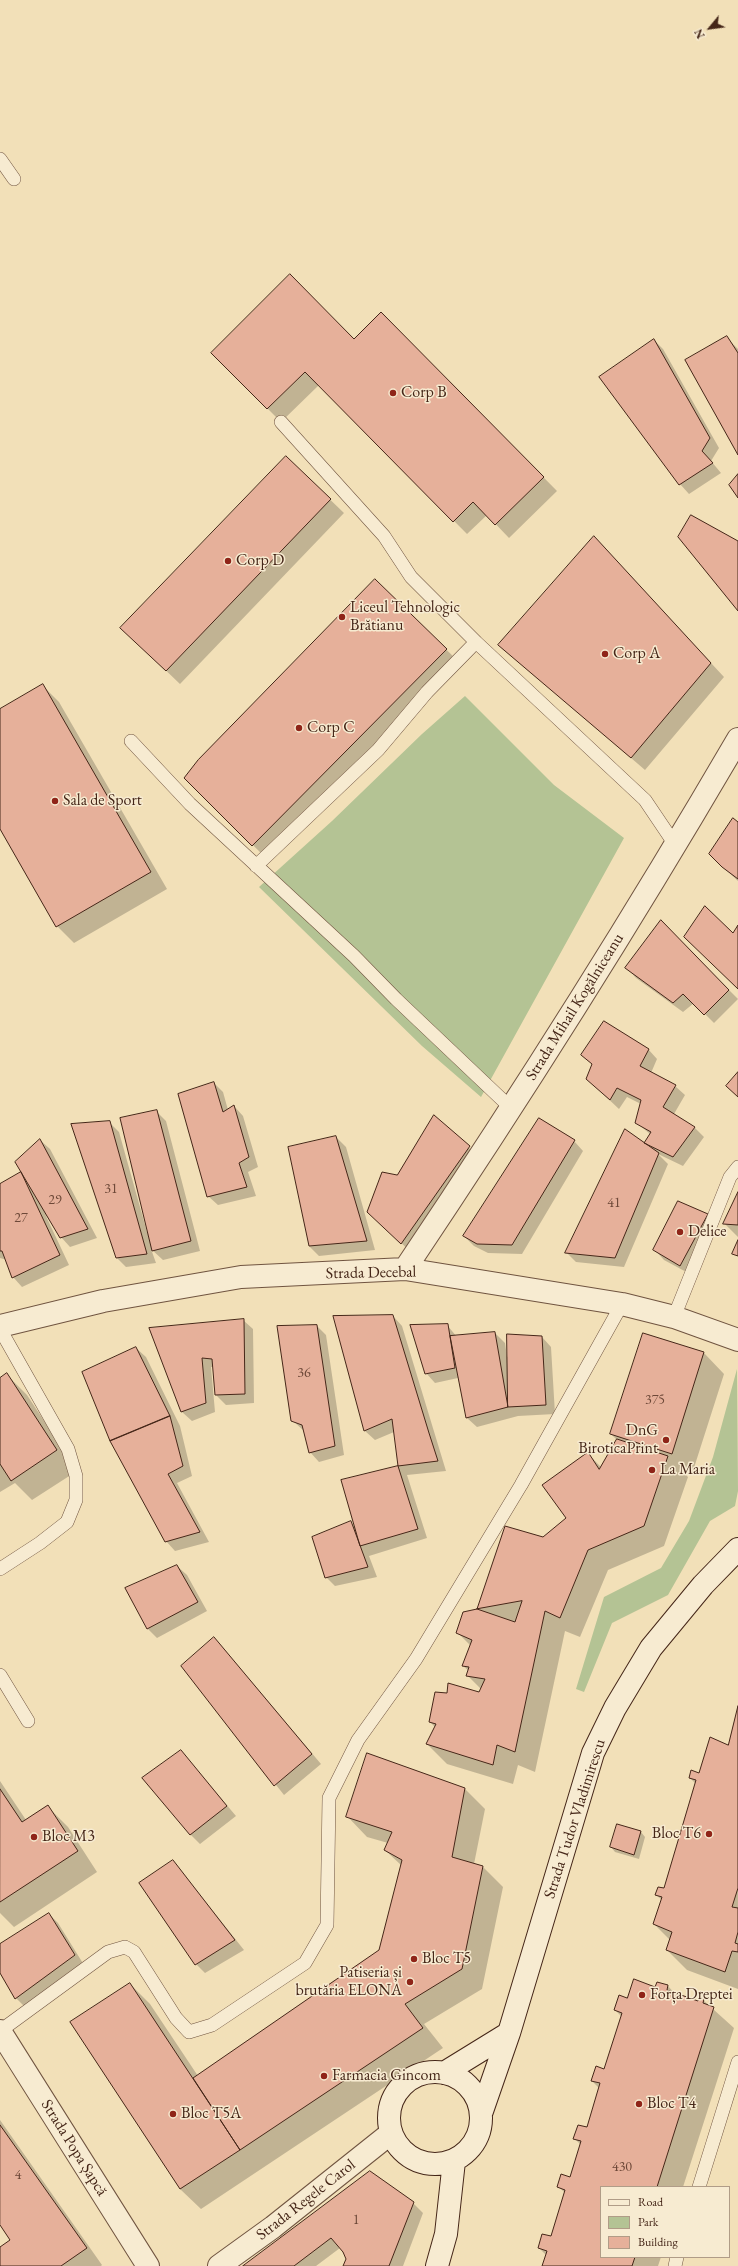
<!DOCTYPE html>
<html>
<head>
<meta charset="utf-8">
<style>
  body { margin:0 }
  #map { position:relative; width:738px; height:2266px; overflow:hidden; background:#f2e0b8; font-family:"EB Garamond",serif }
  canvas { display:block }
  .legend { position:absolute; left:600px; top:2186px; width:130px; height:72px; box-sizing:border-box; background:#f7ebd1; border:1px solid #b09c87; margin:0; padding:5px 7px; list-style:none; font-size:12px; color:#452618 }
  .legend li { display:flex; align-items:center; gap:8px; height:20px }
  .legend b { width:20px; border:1px solid #b09c87 }
  .north { position:absolute; left:690px; top:8px; width:40px; height:40px; -webkit-text-stroke:3px #f7ebd1; paint-order:stroke; rotate:241deg; font-size:11px; font-weight:700; line-height:16px; text-align:center; color:#452618 }
  .north::after { content:''; display:block; margin:auto; width:14px; height:18px; background:#452618; clip-path:polygon(50% 0,100% 100%,50% 72%,0 100%) }
</style>
</head>
<body>
<div id="map">
<canvas width="738" height="2266"></canvas>
<ul class="legend">
<li><b style="height:5px;background:#f7ebd1"></b>Road</li>
<li><b style="height:11px;background:#b4c394"></b>Park</li>
<li><b style="height:11px;background:#e6b09a"></b>Building</li>
</ul>
<div class="north">N</div>
</div>
<script>
const g = document.querySelector('canvas').getContext('2d');
g.lineJoin = 'round';
function fillPath(path, color) { g.fillStyle = color; g.fill(path, 'evenodd'); }
function stroke(path, color, width, dash) { g.strokeStyle = color; g.lineWidth = width; g.lineCap = dash ? 'butt' : 'round'; g.setLineDash(dash || []); g.stroke(path); }
function write(font, color, halo, rows, align = 'center') {
  g.font = font + ' "EB Garamond",serif'; g.lineWidth = 3; g.setLineDash([]); g.textBaseline = 'middle'; g.strokeStyle = halo; g.fillStyle = color; for (const [text, x, y, turn = 0] of rows) {
    g.save(); g.translate(x, y); g.rotate((+turn || 0) * Math.PI / 180); g.textAlign = isNaN(turn) ? turn : align; if (halo) g.strokeText(text, 0, 0); g.fillText(text, 0, 0); g.restore();
  }
}
const green = new Path2D(`
  M 465,696 L 554,785 L 624,838 L 481,1097 L 422,1046 L 259,887 L 332,821 L 422,734 Z
  M 737,1369 L 738,1491 L 735,1506 L 710,1521 L 668,1595 L 612,1623 L 584,1692 L 576,1689 L 604,1597 L 661,1568 L 689,1521 L 713,1457 Z`);
const shadow = new Path2D(`
  M 381,313 L 557,491 L 509,538 L 487,515 L 467,534 L 319,385 L 281,422 L 212,353 L 354,340 Z
  M 727,338 L 738,349 L 738,453 Z
  M 654,340 L 663,349 L 719,448 L 711,461 L 721,473 L 689,494 L 680,484 Z
  M 286,457 L 344,513 L 180,684 L 135,641 Z
  M 607,551 L 724,677 L 645,770 L 500,645 Z
  M 375,580 L 460,663 L 266,858 L 185,778 Z
  M 43,686 L 59,702 L 167,889 L 74,943 L 57,926 L 0,827 L 0,710 Z
  M 738,824 L 738,881 L 723,867 Z
  M 661,922 L 738,999 L 714,1023 L 694,1003 L 683,1012 L 636,978 L 627,968 Z
  M 648,1049 L 657,1059 L 651,1073 L 675,1086 L 685,1095 L 674,1114 L 695,1128 L 704,1137 L 683,1166 L 658,1154 L 668,1164 L 624,1267 L 576,1262 L 566,1252 L 651,1135 L 636,1122 L 641,1104 L 627,1097 L 619,1109 L 587,1079 L 593,1065 L 582,1055 Z
  M 214,1083 L 223,1092 L 228,1110 L 234,1106 L 243,1116 L 258,1167 L 248,1172 L 256,1196 L 218,1205 L 208,1196 Z
  M 156,1111 L 166,1121 L 200,1251 L 163,1260 L 151,1249 L 156,1263 L 126,1267 L 117,1258 L 109,1122 L 119,1132 L 147,1232 L 149,1232 Z
  M 434,1117 L 479,1157 L 411,1252 L 377,1221 L 397,1177 Z
  M 336,1137 L 346,1147 L 375,1250 L 319,1256 L 309,1246 L 290,1147 Z
  M 40,1140 L 50,1149 L 97,1238 L 70,1247 L 61,1237 L 45,1214 L 69,1265 L 22,1287 L 13,1277 L 7,1260 L 0,1258 L 0,1185 L 22,1173 Z
  M 574,1141 L 583,1151 L 522,1254 L 488,1253 L 474,1246 L 464,1236 Z
  M 738,1194 L 738,1237 L 724,1223 Z
  M 707,1215 L 717,1224 L 690,1274 L 664,1260 L 655,1250 Z
  M 334,1316 L 393,1316 L 402,1326 L 446,1471 L 407,1475 L 427,1538 L 369,1556 L 377,1577 L 335,1586 L 326,1577 L 351,1523 L 356,1528 L 342,1481 L 399,1466 L 394,1432 L 375,1440 L 365,1431 Z
  M 243,1320 L 253,1329 L 254,1403 L 226,1405 L 216,1395 L 214,1367 L 211,1367 L 215,1412 L 192,1421 L 182,1412 L 151,1329 Z
  M 447,1325 L 457,1337 L 495,1333 L 505,1343 L 507,1357 L 542,1337 L 551,1347 L 555,1414 L 518,1416 L 477,1427 L 467,1418 L 458,1378 L 435,1383 L 426,1373 Z
  M 317,1326 L 326,1335 L 344,1455 L 319,1462 L 310,1452 L 304,1431 L 292,1420 Z
  M 136,1348 L 146,1357 L 180,1426 L 192,1476 L 177,1483 L 209,1542 L 175,1551 L 166,1541 Z
  M 704,1353 L 724,1374 L 692,1474 L 682,1471 L 688,1477 L 664,1546 L 608,1570 L 580,1637 L 565,1631 L 535,1772 L 518,1765 L 513,1784 L 447,1764 L 427,1744 L 435,1727 L 430,1722 L 480,1694 L 482,1690 L 467,1675 L 469,1671 L 463,1666 L 471,1646 L 457,1632 L 478,1610 L 506,1527 L 544,1538 L 567,1518 L 588,1454 L 601,1467 L 617,1440 L 611,1434 Z
  M 7,1375 L 27,1395 L 77,1471 L 32,1500 L 15,1483 L 0,1492 L 0,1379 Z
  M 177,1566 L 187,1575 L 207,1611 L 157,1638 L 148,1629 Z
  M 223,1648 L 321,1764 L 284,1795 L 182,1666 Z
  M 738,1710 L 738,1989 L 687,1970 L 667,1950 L 670,1940 L 654,1924 L 662,1900 L 656,1895 L 665,1890 L 696,1784 L 690,1778 L 700,1774 L 729,1746 Z
  M 181,1751 L 236,1816 L 200,1844 L 190,1834 Z
  M 368,1754 L 465,1789 L 485,1809 L 474,1864 L 483,1867 L 503,1887 L 482,1989 L 424,2024 L 443,2048 L 201,2209 L 180,2189 L 71,2022 L 130,1984 L 150,2004 L 198,2076 L 380,1950 L 402,1866 L 385,1850 L 388,1843 L 367,1837 L 347,1816 Z
  M 0,1781 L 26,1820 L 47,1806 L 68,1827 L 97,1872 L 14,1927 L 0,1913 Z
  M 618,1825 L 641,1832 L 645,1837 L 639,1859 L 615,1852 L 611,1847 Z
  M 173,1861 L 244,1950 L 205,1973 L 196,1964 Z
  M 49,1914 L 58,1923 L 84,1965 L 25,2007 L 16,1998 L 0,1971 L 0,1946 Z
  M 668,1986 L 676,1995 L 698,2002 L 703,2000 L 734,2028 L 683,2187 L 601,2187 L 601,2257 L 661,2257 L 658,2266 L 544,2266 L 547,2256 L 539,2248 L 552,2238 L 565,2193 L 558,2186 L 570,2178 L 581,2145 L 575,2139 L 588,2128 L 599,2088 L 592,2081 L 604,2070 L 622,2017 L 615,2010 L 628,1999 Z
  M 0,2120 L 102,2265 L 101,2266 L 0,2266 L 0,2249 L 12,2240 L 0,2223 Z
  M 413,2203 L 423,2213 L 403,2266 L 344,2266 L 347,2259 L 340,2248 L 316,2266 L 245,2266 Z`);
const building = new Path2D(`
  M 290,274 L 354,339 L 381,312 L 544,477 L 495,525 L 473,502 L 453,522 L 305,372 L 267,409 L 211,353 Z
  M 727,336 L 738,353 L 738,455 L 685,360 Z
  M 654,339 L 710,438 L 702,451 L 713,463 L 679,485 L 599,377 Z
  M 286,456 L 331,499 L 166,671 L 120,628 Z
  M 738,474 L 738,498 L 729,485 Z
  M 691,515 L 738,541 L 738,611 L 678,537 Z
  M 594,536 L 711,663 L 631,758 L 498,645 Z
  M 375,579 L 447,649 L 252,846 L 184,778 L 198,760 Z
  M 43,684 L 151,872 L 56,927 L 0,829 L 0,709 Z
  M 733,818 L 738,822 L 738,879 L 722,867 L 709,854 Z
  M 705,906 L 733,933 L 738,925 L 738,989 L 684,937 Z
  M 661,920 L 729,990 L 704,1015 L 683,994 L 673,1003 L 625,968 Z
  M 604,1021 L 649,1049 L 640,1066 L 676,1085 L 663,1107 L 695,1127 L 673,1157 L 644,1143 L 651,1132 L 635,1123 L 641,1100 L 617,1088 L 610,1100 L 586,1079 L 592,1064 L 581,1055 Z
  M 738,1072 L 738,1097 L 726,1086 Z
  M 214,1082 L 223,1112 L 234,1105 L 249,1157 L 239,1163 L 247,1187 L 207,1197 L 178,1094 Z
  M 157,1110 L 191,1241 L 152,1251 L 120,1118 Z
  M 434,1115 L 470,1146 L 401,1244 L 367,1212 L 382,1172 L 397,1175 Z
  M 539,1118 L 575,1140 L 512,1245 L 477,1244 L 463,1236 Z
  M 110,1121 L 147,1254 L 116,1258 L 71,1124 Z
  M 625,1129 L 659,1153 L 615,1258 L 565,1253 Z
  M 336,1136 L 367,1241 L 309,1246 L 288,1147 Z
  M 40,1139 L 88,1229 L 60,1238 L 15,1162 Z
  M 21,1172 L 60,1255 L 12,1278 L 2,1251 L 0,1251 L 0,1184 Z
  M 738,1192 L 738,1225 L 723,1224 Z
  M 678,1201 L 708,1214 L 680,1266 L 653,1250 Z
  M 738,1240 L 738,1256 L 732,1254 Z
  M 393,1315 L 429,1433 L 438,1461 L 398,1466 L 392,1419 L 364,1431 L 333,1316 Z
  M 244,1319 L 245,1394 L 215,1395 L 212,1359 L 202,1358 L 206,1403 L 181,1412 L 149,1328 Z
  M 448,1324 L 455,1368 L 425,1374 L 410,1325 Z
  M 317,1325 L 335,1446 L 309,1453 L 302,1425 L 291,1421 L 277,1326 Z
  M 495,1332 L 508,1407 L 466,1418 L 450,1336 Z
  M 643,1333 L 704,1352 L 672,1454 L 610,1434 Z
  M 507,1334 L 542,1336 L 546,1405 L 508,1407 Z
  M 136,1347 L 170,1416 L 110,1441 L 82,1372 Z
  M 7,1373 L 57,1450 L 11,1481 L 0,1464 L 0,1378 Z
  M 170,1416 L 183,1466 L 168,1474 L 200,1532 L 165,1542 L 110,1441 Z
  M 617,1439 L 668,1456 L 644,1526 L 588,1550 L 560,1618 L 545,1611 L 515,1752 L 497,1745 L 493,1765 L 426,1744 L 436,1724 L 429,1722 L 435,1692 L 447,1693 L 448,1683 L 479,1692 L 485,1679 L 466,1676 L 469,1667 L 462,1666 L 472,1640 L 456,1633 L 463,1612 L 477,1609 L 505,1526 L 543,1537 L 566,1518 L 542,1485 L 588,1452 L 599,1469 ZM 522,1601 L 515,1622 L 477,1609 Z
  M 398,1466 L 418,1529 L 360,1546 L 341,1480 Z
  M 351,1521 L 368,1567 L 325,1578 L 312,1537 Z
  M 177,1565 L 198,1602 L 147,1629 L 125,1588 Z
  M 214,1637 L 312,1754 L 274,1786 L 181,1666 Z
  M 738,1706 L 738,1888 L 732,1907 L 738,1908 L 738,1932 L 735,1943 L 738,1944 L 738,1952 L 732,1951 L 725,1972 L 666,1950 L 672,1932 L 653,1924 L 662,1897 L 655,1895 L 658,1887 L 664,1888 L 696,1780 L 689,1778 L 691,1770 L 699,1773 L 710,1737 L 728,1745 Z
  M 181,1750 L 227,1806 L 190,1835 L 142,1778 Z
  M 367,1753 L 465,1788 L 452,1857 L 483,1866 L 462,1969 L 405,2004 L 423,2028 L 240,2150 L 193,2078 L 379,1950 L 402,1860 L 384,1850 L 392,1832 L 346,1817 Z
  M 0,1789 L 22,1822 L 48,1805 L 78,1851 L 0,1902 Z
  M 617,1824 L 641,1831 L 634,1855 L 610,1847 Z
  M 173,1860 L 235,1940 L 195,1965 L 139,1883 Z
  M 49,1913 L 75,1955 L 15,1999 L 0,1973 L 0,1944 Z
  M 634,1979 L 655,1987 L 657,1982 L 668,1985 L 667,1990 L 698,2001 L 699,1997 L 704,1999 L 703,2003 L 714,2007 L 657,2187 L 601,2187 L 601,2257 L 635,2257 L 632,2266 L 542,2266 L 547,2251 L 538,2248 L 542,2234 L 551,2236 L 565,2190 L 557,2187 L 561,2174 L 570,2177 L 581,2141 L 573,2139 L 578,2125 L 587,2127 L 600,2083 L 591,2081 L 596,2066 L 604,2069 L 622,2013 L 614,2010 L 619,1995 L 627,1998 Z
  M 130,1983 L 240,2150 L 180,2189 L 70,2022 Z
  M 0,2125 L 87,2248 L 61,2266 L 0,2266 L 0,2247 L 10,2240 L 0,2225 Z
  M 370,2171 L 414,2202 L 389,2266 L 343,2266 L 346,2259 L 343,2252 L 331,2238 L 294,2266 L 243,2266 Z`);
const lane = new Path2D(`
  M 0,159 L 14,179
  M 281,422 L 384,536 L 411,577 L 476,642
  M 131,741 L 190,804 L 354,956 L 396,999 L 512,1109
  M 256,866 L 378,750 L 427,692 L 476,642 L 645,800 L 676,846
  M 674,1317 L 730,1177 L 738,1167
  M 0,1329 L 68,1449 L 76,1476 L 76,1500 L 67,1522 L 40,1543 L 0,1569
  M 0,1675 L 28,1721
  M 0,2031 L 108,1952 L 125,1947 L 134,1952 L 176,2018 L 189,2032 L 212,2025 L 305,1963 L 327,1925 L 329,1798 L 358,1740 L 416,1659 L 521,1485 L 622,1304
  M 699,2187 L 738,2062
  M 675,2266 L 677,2257`);
const street = new Path2D(`
  M 405,1269 C 521,1096 633,919 738,739
  M 0,1326 L 103,1301 L 241,1277 L 405,1269 L 622,1304 L 674,1317 L 738,1340
  M 0,2031 L 148,2266
  M 219,2266 L 273,2227 L 391,2133`);
const secondary = new Path2D(`
  M389 2118a46 46 0 1 1 92 0a46 46 0 1 1-92 0Z
  M 444,2073 L 509,2033 L 593,1753 L 615,1708 L 651,1648 L 703,1585 L 738,1549
  M 482,2111 L 509,2033
  M 437,2266 L 446,2234 L 454,2161`);
const markers = [
  [393,393,4,"#8f2418"],
  [228,561,4,"#8f2418"],
  [342,617,4,"#8f2418"],
  [605,654,4,"#8f2418"],
  [299,728,4,"#8f2418"],
  [55,801,4,"#8f2418"],
  [680,1232,4,"#8f2418"],
  [666,1440,4,"#8f2418"],
  [652,1470,4,"#8f2418"],
  [709,1834,4,"#8f2418"],
  [34,1837,4,"#8f2418"],
  [414,1959,4,"#8f2418"],
  [410,1982,4,"#8f2418"],
  [642,1995,4,"#8f2418"],
  [324,2076,4,"#8f2418"],
  [639,2104,4,"#8f2418"],
  [173,2114,4,"#8f2418"]
];
const numberNames = [
  ["31",111,1189],
  ["29",55,1200],
  ["41",614,1203],
  ["27",21,1218],
  ["36",304,1373],
  ["375",655,1400],
  ["430",622,2167],
  ["4",18,2175],
  ["1",356,2220]
];
const poiNames = [
  ["Corp B",401,393],
  ["Corp D",236,561],
  ["Liceul Tehnologic",350,608],
  ["Brătianu",350,626],
  ["Corp A",613,654],
  ["Corp C",307,728],
  ["Sala de Sport",63,801],
  ["Delice",688,1232],
  ["DnG",658,1431,"right"],
  ["BiroticaPrint",658,1449,"right"],
  ["La Maria",660,1470],
  ["Bloc T6",701,1834,"right"],
  ["Bloc M3",42,1837],
  ["Bloc T5",422,1959],
  ["Patiseria și",402,1973,"right"],
  ["brutăria ELONA",402,1991,"right"],
  ["Forța Dreptei",650,1995],
  ["Farmacia Gincom",332,2076],
  ["Bloc T4",647,2104],
  ["Bloc T5A",181,2114]
];
const streetNames = [
  ["Strada Mihail Kogălniceanu",575,1007,-58],
  ["Strada Decebal",371,1273,-1],
  ["Strada Tudor Vladimirescu",575,1819,-72],
  ["Strada Popa Șapcă",74,2148,58],
  ["Strada Regele Carol",306,2200,-38]
];
fillPath(green, '#b4c394');
fillPath(shadow, '#0003');
fillPath(building, '#e6b09a');
stroke(building, '#452618', 1);
stroke(lane, '#705440', 14);
stroke(street, '#705440', 24);
stroke(secondary, '#452618', 24);
stroke(lane, '#f7ebd1', 13);
stroke(street, '#f7ebd1', 22);
stroke(secondary, '#f7ebd1', 22);
for (const [x, y, r, color] of markers) { const dot = new Path2D(); dot.arc(x, y, r, 0, 2 * Math.PI); g.fillStyle = color; g.fill(dot); stroke(dot, '#f7ebd1', 1.5); }
write('14px', '#6d4838', null, numberNames);
write('16px', '#452618', '#f7ebd1', poiNames, 'left');
write('16px', '#452618', '#f7ebd1', streetNames);
</script>
</body>
</html>
